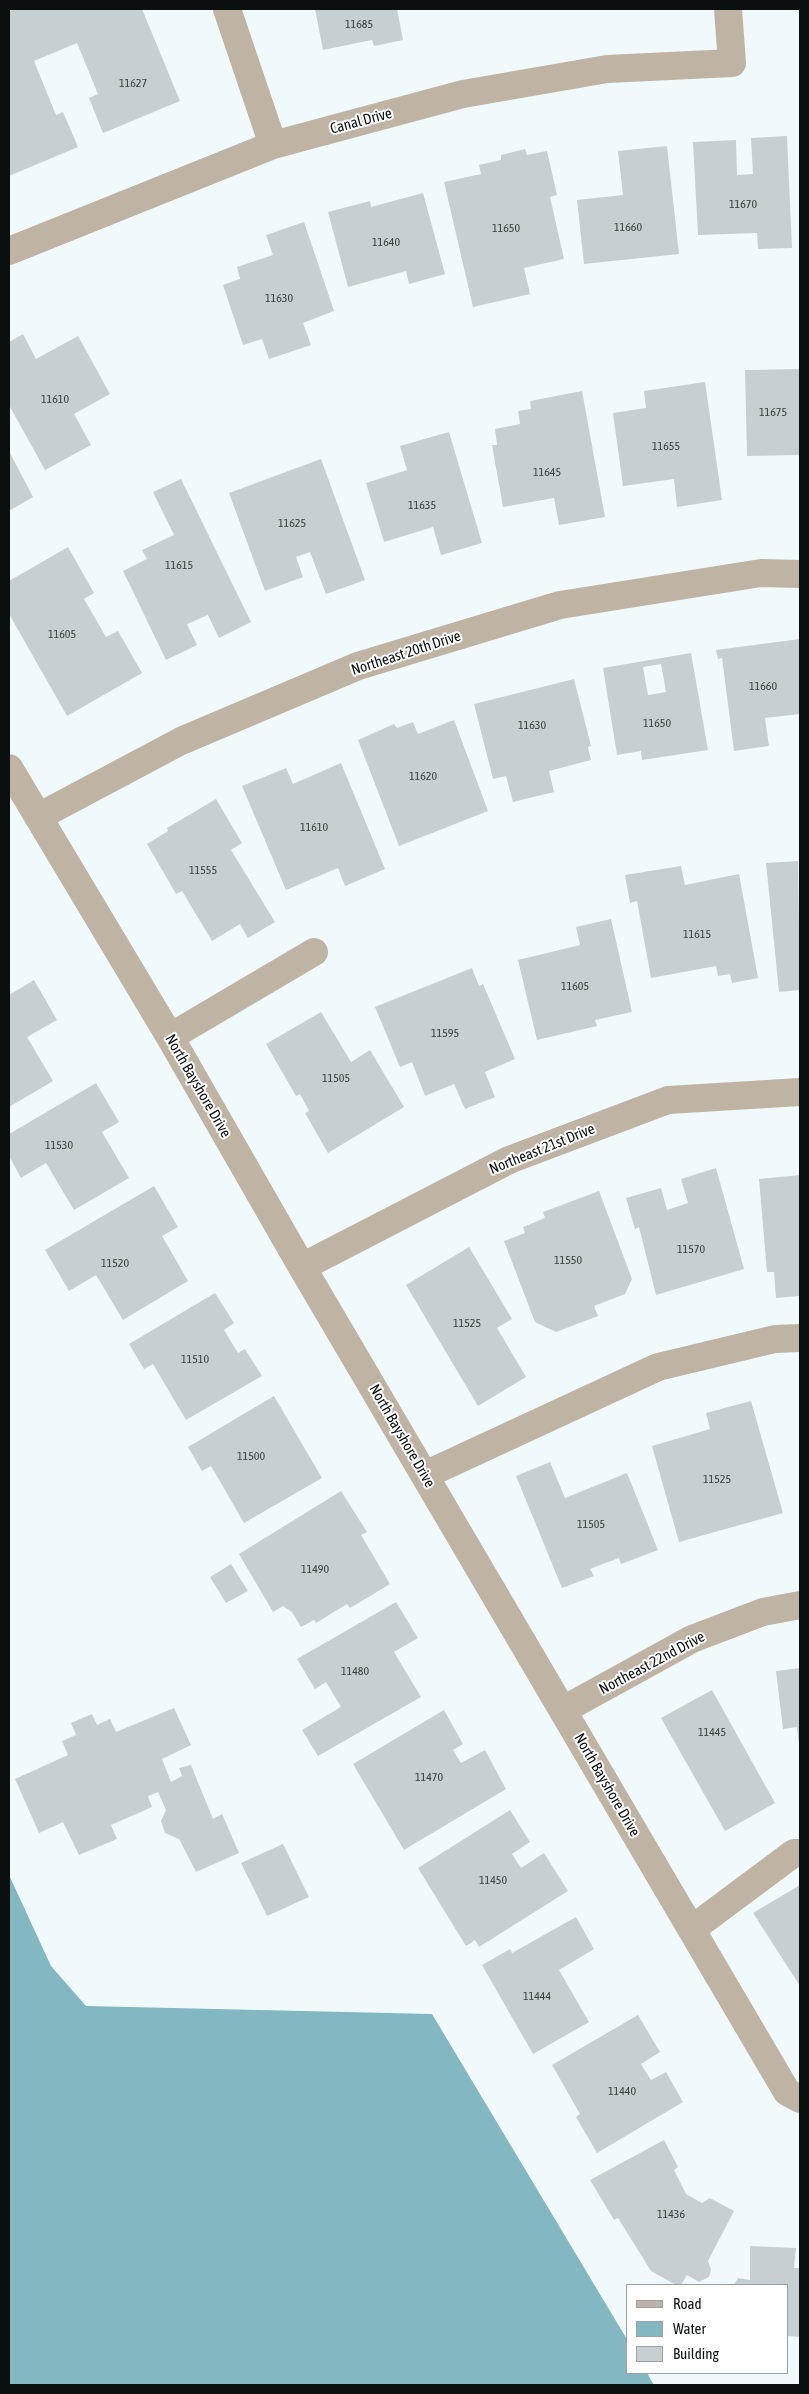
<!DOCTYPE html>
<html>
<head>
<meta charset="utf-8">
<style>
  body { margin:0 }
  #map { position:relative; width:809px; height:2394px; overflow:hidden; background:#f0fafc; font-family:"Asap Condensed",sans-serif }
  canvas { display:block }
  .frame { position:absolute; inset:0; border:10px solid #0c0f10; pointer-events:none }
  .legend { position:absolute; left:626px; top:2284px; width:162px; height:90px; box-sizing:border-box; background:#fff; border:1px solid #9e9f9f; margin:0; padding:6px 9px; list-style:none; font-size:15px; color:#0c0f10 }
  .legend li { display:flex; align-items:center; gap:10px; height:25px }
  .legend b { width:25px; border:1px solid #9e9f9f }
</style>
</head>
<body>
<div id="map">
<canvas width="809" height="2394"></canvas>
<div class="frame"></div>
<ul class="legend">
<li><b style="height:6px;background:#bfb3a4"></b>Road</li>
<li><b style="height:14px;background:#83b7c1"></b>Water</li>
<li><b style="height:14px;background:#c6d0d2"></b>Building</li>
</ul>
</div>
<script>
const g = document.querySelector('canvas').getContext('2d');
g.lineJoin = 'round';
function fillPath(path, color) { g.fillStyle = color; g.fill(path, 'evenodd'); }
function stroke(path, color, width, dash) { g.strokeStyle = color; g.lineWidth = width; g.lineCap = dash ? 'butt' : 'round'; g.setLineDash(dash || []); g.stroke(path); }
function write(font, color, halo, rows, align = 'center') {
  g.font = font + ' "Asap Condensed",sans-serif'; g.lineWidth = 4; g.setLineDash([]); g.textBaseline = 'middle'; g.strokeStyle = halo; g.fillStyle = color; for (const [text, x, y, turn = 0] of rows) {
    g.save(); g.translate(x, y); g.rotate((+turn || 0) * Math.PI / 180); g.textAlign = isNaN(turn) ? turn : align; if (halo) g.strokeText(text, 0, 0); g.fillText(text, 0, 0); g.restore();
  }
}
const water = new Path2D(`
  M 9,1875 L 51,1966 L 86,2006 L 432,2014 L 628,2341 L 628,2373 L 647,2373 L 654,2385 L 9,2385 Z`);
const building = new Path2D(`
  M 15,9 L 142,9 L 180,101 L 103,133 L 89,98 L 98,94 L 77,43 L 34,61 L 56,115 L 63,112 L 78,147 L 9,176 L 9,11 Z
  M 315,9 L 397,9 L 403,40 L 374,46 L 372,40 L 323,50 Z
  M 787,136 L 792,248 L 758,249 L 757,233 L 698,235 L 693,142 L 736,140 L 737,175 L 753,174 L 751,138 Z
  M 667,146 L 679,254 L 584,264 L 577,200 L 623,195 L 618,151 Z
  M 525,149 L 527,155 L 547,151 L 557,195 L 550,197 L 564,259 L 524,268 L 530,294 L 473,307 L 444,182 L 481,174 L 479,165 L 501,160 L 501,155 Z
  M 423,193 L 445,274 L 409,284 L 406,271 L 348,287 L 328,212 L 370,201 L 371,207 Z
  M 304,222 L 334,311 L 303,323 L 311,345 L 269,359 L 262,339 L 243,345 L 223,285 L 240,279 L 237,267 L 273,255 L 266,235 Z
  M 23,334 L 36,359 L 78,336 L 110,394 L 74,414 L 91,445 L 45,470 L 9,405 L 9,342 Z
  M 800,369 L 800,455 L 747,456 L 745,370 Z
  M 705,382 L 722,500 L 677,507 L 674,479 L 623,486 L 613,413 L 646,408 L 644,391 Z
  M 582,391 L 605,517 L 559,525 L 554,498 L 503,507 L 492,445 L 497,445 L 495,429 L 520,424 L 518,411 L 531,409 L 530,401 Z
  M 449,432 L 482,543 L 441,555 L 433,527 L 384,542 L 366,483 L 407,470 L 400,446 Z
  M 9,451 L 33,497 L 9,511 Z
  M 321,459 L 365,580 L 326,594 L 310,552 L 296,557 L 303,577 L 265,591 L 229,493 Z
  M 181,479 L 251,622 L 219,638 L 208,615 L 187,624 L 197,645 L 166,660 L 123,571 L 147,559 L 142,550 L 174,535 L 153,492 Z
  M 68,547 L 94,593 L 84,599 L 106,637 L 118,631 L 142,673 L 67,716 L 9,614 L 9,581 Z
  M 800,639 L 800,714 L 765,718 L 769,746 L 734,751 L 722,658 L 718,659 L 716,650 Z
  M 691,653 L 708,750 L 642,760 L 641,751 L 617,755 L 603,668 ZM 661,664 L 666,692 L 648,695 L 643,667 Z
  M 574,679 L 591,746 L 588,747 L 591,760 L 549,771 L 554,792 L 513,802 L 506,776 L 493,779 L 474,704 Z
  M 454,720 L 488,811 L 399,846 L 358,740 L 394,724 L 397,728 L 413,722 L 418,734 Z
  M 341,763 L 385,869 L 345,886 L 338,868 L 286,890 L 242,786 L 286,768 L 293,784 Z
  M 216,799 L 242,843 L 231,850 L 275,922 L 248,938 L 240,924 L 212,941 L 182,891 L 176,894 L 147,844 L 168,831 L 167,828 Z
  M 798,861 L 800,990 L 779,992 L 766,863 Z
  M 681,866 L 685,885 L 739,874 L 758,978 L 732,983 L 730,974 L 718,976 L 716,966 L 651,978 L 637,901 L 630,903 L 625,875 Z
  M 611,919 L 632,1012 L 595,1020 L 597,1026 L 537,1040 L 518,960 L 580,945 L 576,927 Z
  M 472,968 L 479,986 L 483,984 L 515,1059 L 485,1072 L 495,1097 L 465,1109 L 454,1084 L 425,1096 L 412,1062 L 400,1067 L 375,1007 Z
  M 34,980 L 57,1020 L 27,1037 L 53,1081 L 9,1107 L 9,995 Z
  M 321,1012 L 351,1062 L 370,1050 L 404,1107 L 328,1153 L 305,1113 L 309,1111 L 300,1094 L 296,1096 L 266,1044 Z
  M 96,1083 L 119,1122 L 102,1132 L 129,1178 L 74,1210 L 46,1163 L 21,1178 L 9,1156 L 9,1134 Z
  M 716,1168 L 744,1269 L 656,1295 L 639,1227 L 635,1229 L 626,1198 L 661,1188 L 667,1210 L 688,1203 L 681,1179 Z
  M 800,1175 L 800,1296 L 776,1298 L 774,1272 L 767,1272 L 759,1179 Z
  M 154,1186 L 178,1227 L 162,1236 L 188,1281 L 123,1320 L 96,1275 L 69,1291 L 45,1250 Z
  M 599,1191 L 632,1279 L 625,1294 L 594,1306 L 598,1316 L 556,1332 L 535,1322 L 504,1241 L 525,1233 L 523,1227 L 545,1218 L 543,1212 Z
  M 469,1247 L 512,1319 L 497,1328 L 526,1377 L 478,1406 L 406,1285 Z
  M 215,1293 L 234,1323 L 224,1330 L 238,1353 L 245,1349 L 262,1376 L 186,1420 L 153,1364 L 144,1369 L 129,1344 Z
  M 274,1396 L 322,1478 L 244,1523 L 211,1466 L 202,1471 L 188,1447 Z
  M 751,1401 L 783,1513 L 679,1542 L 652,1446 L 710,1429 L 706,1413 Z
  M 550,1462 L 565,1498 L 627,1473 L 658,1550 L 621,1564 L 619,1558 L 590,1569 L 594,1576 L 562,1588 L 516,1476 Z
  M 341,1491 L 367,1532 L 361,1535 L 390,1584 L 350,1608 L 347,1604 L 316,1623 L 314,1620 L 301,1627 L 292,1612 L 283,1606 L 273,1612 L 239,1554 Z
  M 231,1564 L 248,1591 L 226,1603 L 210,1577 Z
  M 396,1602 L 418,1638 L 394,1652 L 421,1697 L 318,1756 L 302,1730 L 341,1707 L 326,1682 L 315,1689 L 297,1659 Z
  M 800,1668 L 800,1745 L 799,1745 L 797,1727 L 783,1729 L 776,1671 Z
  M 712,1690 L 775,1803 L 725,1831 L 661,1718 Z
  M 174,1708 L 191,1745 L 162,1759 L 171,1782 L 182,1776 L 179,1768 L 191,1765 L 213,1819 L 222,1814 L 239,1853 L 196,1872 L 179,1839 L 165,1833 L 161,1821 L 166,1810 L 158,1792 L 148,1796 L 152,1807 L 111,1825 L 117,1839 L 79,1855 L 63,1822 L 39,1833 L 15,1779 L 68,1755 L 62,1741 L 76,1735 L 71,1723 L 92,1714 L 97,1725 L 110,1719 L 116,1732 Z
  M 444,1710 L 463,1744 L 453,1750 L 461,1763 L 485,1750 L 506,1789 L 404,1850 L 353,1764 Z
  M 510,1810 L 530,1842 L 512,1854 L 521,1868 L 544,1853 L 568,1891 L 479,1947 L 475,1940 L 466,1946 L 418,1868 Z
  M 283,1844 L 309,1897 L 267,1916 L 241,1863 Z
  M 800,1885 L 800,1986 L 753,1913 Z
  M 576,1917 L 594,1949 L 559,1970 L 589,2022 L 533,2054 L 482,1965 L 510,1949 L 512,1953 Z
  M 638,2015 L 660,2052 L 641,2064 L 651,2080 L 666,2072 L 683,2102 L 597,2153 L 576,2117 L 580,2114 L 552,2065 Z
  M 664,2140 L 678,2167 L 674,2170 L 686,2194 L 702,2203 L 710,2198 L 734,2211 L 708,2261 L 711,2269 L 709,2277 L 699,2282 L 687,2275 L 681,2285 L 676,2285 L 651,2271 L 618,2218 L 614,2220 L 590,2180 Z
  M 750,2246 L 796,2248 L 794,2268 L 800,2268 L 800,2337 L 788,2336 L 788,2285 L 734,2285 L 738,2278 L 750,2280 Z`);
const minor = new Path2D(`
  M 227,9 L 273,145
  M 9,251 L 273,145 L 463,94 L 607,69 L 732,63 L 728,9
  M 9,768 L 170,1037 L 302,1267 L 787,2092 L 800,2099
  M 38,817 L 181,741 L 358,666 L 560,605 L 761,573 L 800,574
  M 170,1037 L 314,952
  M 302,1267 L 509,1160 L 668,1100 L 800,1092
  M 425,1475 L 658,1367 L 775,1339 L 800,1338
  M 563,1710 L 692,1639 L 763,1612 L 800,1605
  M 692,1929 L 794,1853 L 800,1853`);
const numberNames = [
  ["11685",359,24],
  ["11627",133,83],
  ["11670",743,204],
  ["11660",628,227],
  ["11650",506,228],
  ["11640",386,242],
  ["11630",279,298],
  ["11610",55,399],
  ["11675",773,412],
  ["11655",666,446],
  ["11645",547,472],
  ["11635",422,505],
  ["11625",292,523],
  ["11615",179,565],
  ["11605",62,634],
  ["11660",763,686],
  ["11650",657,723],
  ["11630",532,725],
  ["11620",423,776],
  ["11610",314,827],
  ["11555",203,870],
  ["11615",697,934],
  ["11605",575,986],
  ["11595",445,1033],
  ["11505",336,1078],
  ["11530",59,1145],
  ["11570",691,1249],
  ["11550",568,1260],
  ["11520",115,1263],
  ["11525",467,1323],
  ["11510",195,1359],
  ["11500",251,1456],
  ["11525",717,1479],
  ["11505",591,1524],
  ["11490",315,1569],
  ["11480",355,1671],
  ["11445",712,1732],
  ["11470",429,1777],
  ["11450",493,1880],
  ["11444",537,1996],
  ["11440",622,2091],
  ["11436",671,2214]
];
const streetNames = [
  ["Canal Drive",361,121,-15],
  ["Northeast 20th Drive",406,653,-18],
  ["North Bayshore Drive",198,1086,60],
  ["Northeast 21st Drive",542,1149,-22],
  ["North Bayshore Drive",402,1436,60],
  ["Northeast 22nd Drive",652,1663,-28],
  ["North Bayshore Drive",607,1785,60]
];
fillPath(water, '#83b7c1');
fillPath(building, '#c6d0d2');
stroke(minor, '#bfb3a4', 28);
write('12px', '#3a3f40', null, numberNames);
write('15px', '#0c0f10', '#fff', streetNames);
</script>
</body>
</html>
